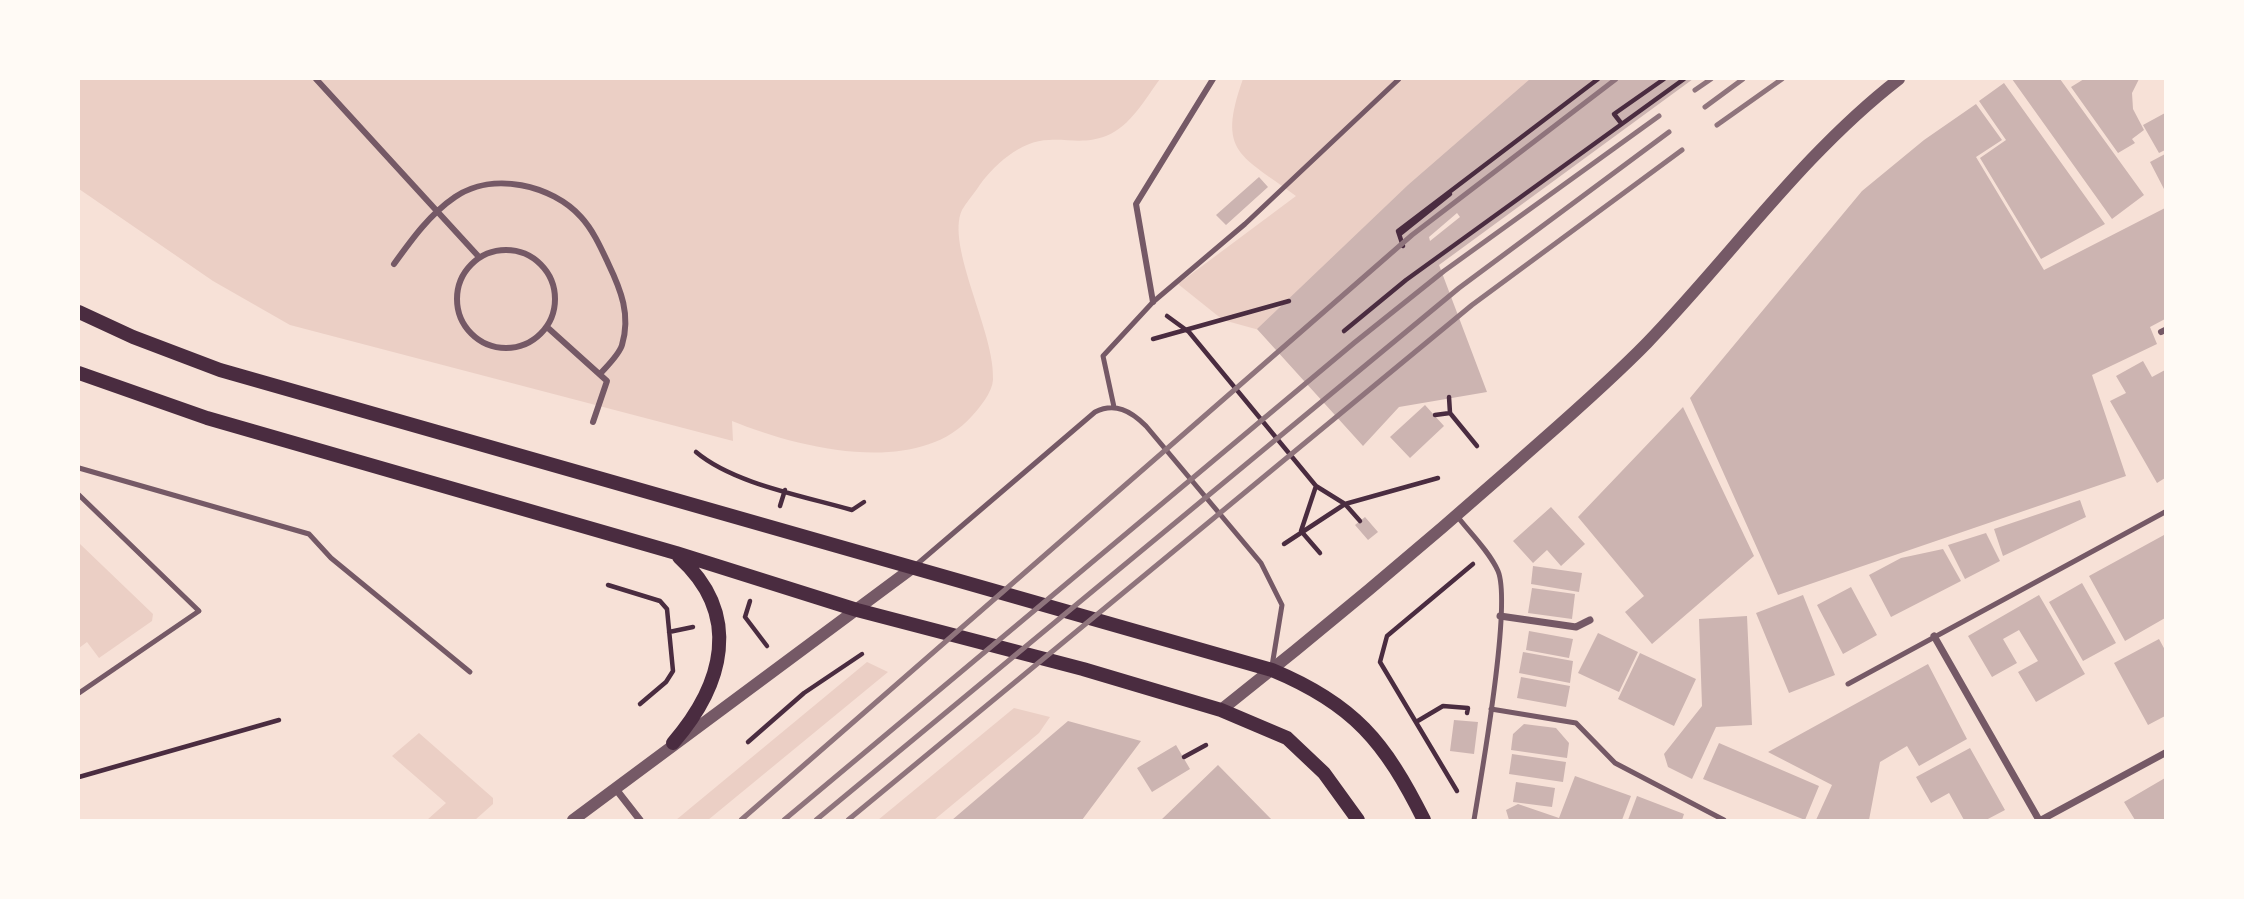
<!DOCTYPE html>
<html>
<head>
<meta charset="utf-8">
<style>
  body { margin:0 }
  #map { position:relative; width:2244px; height:899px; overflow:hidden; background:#f7e1d7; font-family:"Noto Sans",sans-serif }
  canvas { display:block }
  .frame { position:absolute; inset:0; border:80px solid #fffaf5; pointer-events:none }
</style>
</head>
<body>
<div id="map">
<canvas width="2244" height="899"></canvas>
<div class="frame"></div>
</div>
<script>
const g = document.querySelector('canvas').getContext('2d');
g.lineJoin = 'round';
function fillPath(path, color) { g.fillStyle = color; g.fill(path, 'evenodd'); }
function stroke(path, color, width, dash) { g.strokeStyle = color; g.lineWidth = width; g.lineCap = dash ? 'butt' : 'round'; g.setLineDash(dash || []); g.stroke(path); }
const green = new Path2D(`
  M 79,79 L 1160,79 C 1145,99 1131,126 1106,136 C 1085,144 1070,139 1049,140 C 1021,140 992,166 977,189 C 972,196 966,203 962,210 C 945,246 996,334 993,380 C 992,393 980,407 972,416 C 918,478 798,448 732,421 L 733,441 L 290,325 L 213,281 L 79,189 Z
  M 1243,79 L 1574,79 L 1437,184 L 1281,336 L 1223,320 L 1178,284 L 1296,196 C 1242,155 1216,154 1243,79 Z
  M 79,543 L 153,614 L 152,621 L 99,658 L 87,642 L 79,648 Z
  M 867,662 L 888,672 L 708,820 L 676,820 Z
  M 1014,708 L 1050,717 L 1039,733 L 934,820 L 878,820 Z
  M 419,733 L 493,798 L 493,804 L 475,820 L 427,820 L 446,803 L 392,756 Z`);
const building = new Path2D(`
  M 1530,79 L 1693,79 L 1439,265 L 1487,392 L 1399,407 L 1363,446 L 1257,329 L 1408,185 ZM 1457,213 L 1460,217 L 1430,241 L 1429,237 Z
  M 2012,79 L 2060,79 L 2144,195 L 2112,219 Z
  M 2084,79 L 2139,79 L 2132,93 L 2133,109 L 2144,130 L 2132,139 L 2135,143 L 2118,153 L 2071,87 Z
  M 2004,83 L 2105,224 L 2041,259 L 1980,158 L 2006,140 L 1979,101 Z
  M 1976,104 L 2002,140 L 1976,157 L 2044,270 L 2165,208 L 2165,319 L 2150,327 L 2157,344 L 2092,375 L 2126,476 L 1778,595 L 1690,398 L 1862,191 L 1924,140 Z
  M 2165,113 L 2165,150 L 2159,153 L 2143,125 Z
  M 2165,154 L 2165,191 L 2150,162 Z
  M 1259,177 L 1268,187 L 1226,225 L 1216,215 Z
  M 2143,361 L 2152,377 L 2165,370 L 2165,478 L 2157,483 L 2110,401 L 2126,393 L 2116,376 Z
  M 1425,405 L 1444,426 L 1410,458 L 1390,437 Z
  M 1683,407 L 1754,556 L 1652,644 L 1625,612 L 1644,596 L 1578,517 Z
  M 2080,500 L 2086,517 L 2003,556 L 1994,529 Z
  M 1551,507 L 1585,544 L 1561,566 L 1547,550 L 1533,563 L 1513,541 Z
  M 1365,517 L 1378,532 L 1368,540 L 1355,525 Z
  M 1986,533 L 2000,561 L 1965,579 L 1948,545 Z
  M 2164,535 L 2165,618 L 2125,641 L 2089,576 Z
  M 1943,549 L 1961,581 L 1891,617 L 1869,575 L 1901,558 Z
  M 1533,566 L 1582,573 L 1579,592 L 1531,584 Z
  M 2082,583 L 2116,643 L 2083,661 L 2049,602 Z
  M 1851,587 L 1877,635 L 1843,654 L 1817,605 Z
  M 1532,588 L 1575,594 L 1572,619 L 1528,613 Z
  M 1803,595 L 1835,675 L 1789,693 L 1756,613 Z
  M 2039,595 L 2085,674 L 2036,702 L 2018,672 L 2038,661 L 2019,630 L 2003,639 L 2017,663 L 1992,677 L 1968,636 Z
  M 1747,616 L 1752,725 L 1716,727 L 1692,779 L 1668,767 L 1664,754 L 1702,706 L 1699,619 Z
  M 1529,631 L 1573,639 L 1569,658 L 1526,650 Z
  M 1598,633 L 1638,652 L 1619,692 L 1578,673 Z
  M 2159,639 L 2165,650 L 2165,716 L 2148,725 L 2114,663 Z
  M 1523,652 L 1573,661 L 1570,683 L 1519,673 Z
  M 1640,653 L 1696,679 L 1674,726 L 1618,699 Z
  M 1928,664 L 1967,739 L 1919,766 L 1907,746 L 1880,762 L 1869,820 L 1816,820 L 1832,785 L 1768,752 Z
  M 1521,677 L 1570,686 L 1566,707 L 1517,698 Z
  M 1454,720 L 1478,722 L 1474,754 L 1450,751 Z
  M 1068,721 L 1141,741 L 1082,820 L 952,820 Z
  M 1524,724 L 1556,728 L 1569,743 L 1567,758 L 1511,750 L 1513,734 Z
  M 1719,743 L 1819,786 L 1805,820 L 1703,779 Z
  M 1176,745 L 1190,769 L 1152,792 L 1137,768 Z
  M 1970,748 L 2005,810 L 1986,820 L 1964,820 L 1949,793 L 1931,803 L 1916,777 Z
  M 1512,754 L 1566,762 L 1563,782 L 1509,774 Z
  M 1218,765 L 1272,820 L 1161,820 Z
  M 1575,776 L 1631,796 L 1622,820 L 1509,820 L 1506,810 L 1518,804 L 1559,818 Z
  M 2165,778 L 2165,820 L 2135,820 L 2124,802 Z
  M 1516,782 L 1555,788 L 1552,807 L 1513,802 Z
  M 1637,796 L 1684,814 L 1682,820 L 1628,820 Z`);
const path = new Path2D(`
  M 1621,123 L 1614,114 L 1664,79
  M 1400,234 L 1450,194
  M 1403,246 L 1398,231 L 1598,79
  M 1167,316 L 1189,332 L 1316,486
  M 1344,331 L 1406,280 L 1684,79
  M 1153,339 L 1289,301
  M 1449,397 L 1450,413 L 1477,446
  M 1435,415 L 1450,413
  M 696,452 C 734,484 804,496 852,510 L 864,502
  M 780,506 L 785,490
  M 1284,544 L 1345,504 L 1438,478
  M 1320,553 L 1301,531 L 1316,486 L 1345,504 L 1360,521
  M 608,585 L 660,601 L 667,609 L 673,671 L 666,682 L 640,704
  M 745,617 L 750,601
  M 745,617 L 767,646
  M 669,632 L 693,627
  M 1416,722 L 1443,706 L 1468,708 L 1467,713
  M 748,742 L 804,693 L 862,654
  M 1184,757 L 1206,745
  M 79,777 L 279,720
  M 1457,791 L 1380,662 L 1387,636 L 1473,564`);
const service = new Path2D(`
  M 1114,407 L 1103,356 L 1153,302 L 1245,224 L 1399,79
  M 79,468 L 309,534 L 331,558 L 470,672
  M 79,495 L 199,611 L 79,693
  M 1457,516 C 1470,533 1489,551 1498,571 C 1512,604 1481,777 1474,820
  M 916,565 L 1095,412 C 1115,402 1131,411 1146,426 L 1261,563 L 1282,605 L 1272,666
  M 1848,684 L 2165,512
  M 1491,709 L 1576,723 L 1615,763 L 1724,820`);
const pedestrian = new Path2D(`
  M 316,79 L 479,257
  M457 299a49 49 0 1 1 98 0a49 49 0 1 1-98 0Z
  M 394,264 C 412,239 430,214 455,197 C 493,171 552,185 581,217 C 593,230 601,248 608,263 C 621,290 631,315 622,345 C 619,355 607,366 600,374
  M 1153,302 L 1136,204 L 1213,79
  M 547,327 L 607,381 L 593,422
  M 2161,332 L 2165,330`);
const minor = new Path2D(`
  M 1500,616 L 1576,627 L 1590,620
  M 1934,636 L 2039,820
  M 615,788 L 640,820
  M 2041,820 L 2165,753`);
const tertiary = new Path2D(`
  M 1221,710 C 1321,631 1419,549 1514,465 C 1559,425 1605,386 1647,343 C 1732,255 1802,154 1899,79
  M 573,820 L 911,569`);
const secondary = new Path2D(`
  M 79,312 L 133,337 L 220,370 L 1272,670 C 1354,704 1385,742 1424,820
  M 79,373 L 207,418 L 676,553 L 857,610 L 1083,669 L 1221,710 L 1287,738 L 1324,773 L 1358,820
  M 673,743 C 723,685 743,615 679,557`);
const rail = new Path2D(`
  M 1695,90 L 1711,79
  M 1705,107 L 1743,79
  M 1717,125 L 1782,79
  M 741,820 L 1412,235 L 1616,79
  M 784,820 L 1354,343 L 1444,271 L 1659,116
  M 816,820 L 1459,288 L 1669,132
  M 848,820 L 1472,305 L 1682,150`);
fillPath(green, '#ebcfc5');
fillPath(building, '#ccb4b1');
stroke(path, '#4a2c40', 4.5);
stroke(service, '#755966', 5);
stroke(pedestrian, '#755966', 6);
stroke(minor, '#755966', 7);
stroke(tertiary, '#755966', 12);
stroke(secondary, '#4a2c40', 14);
stroke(rail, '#8f747c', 5);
</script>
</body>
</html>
